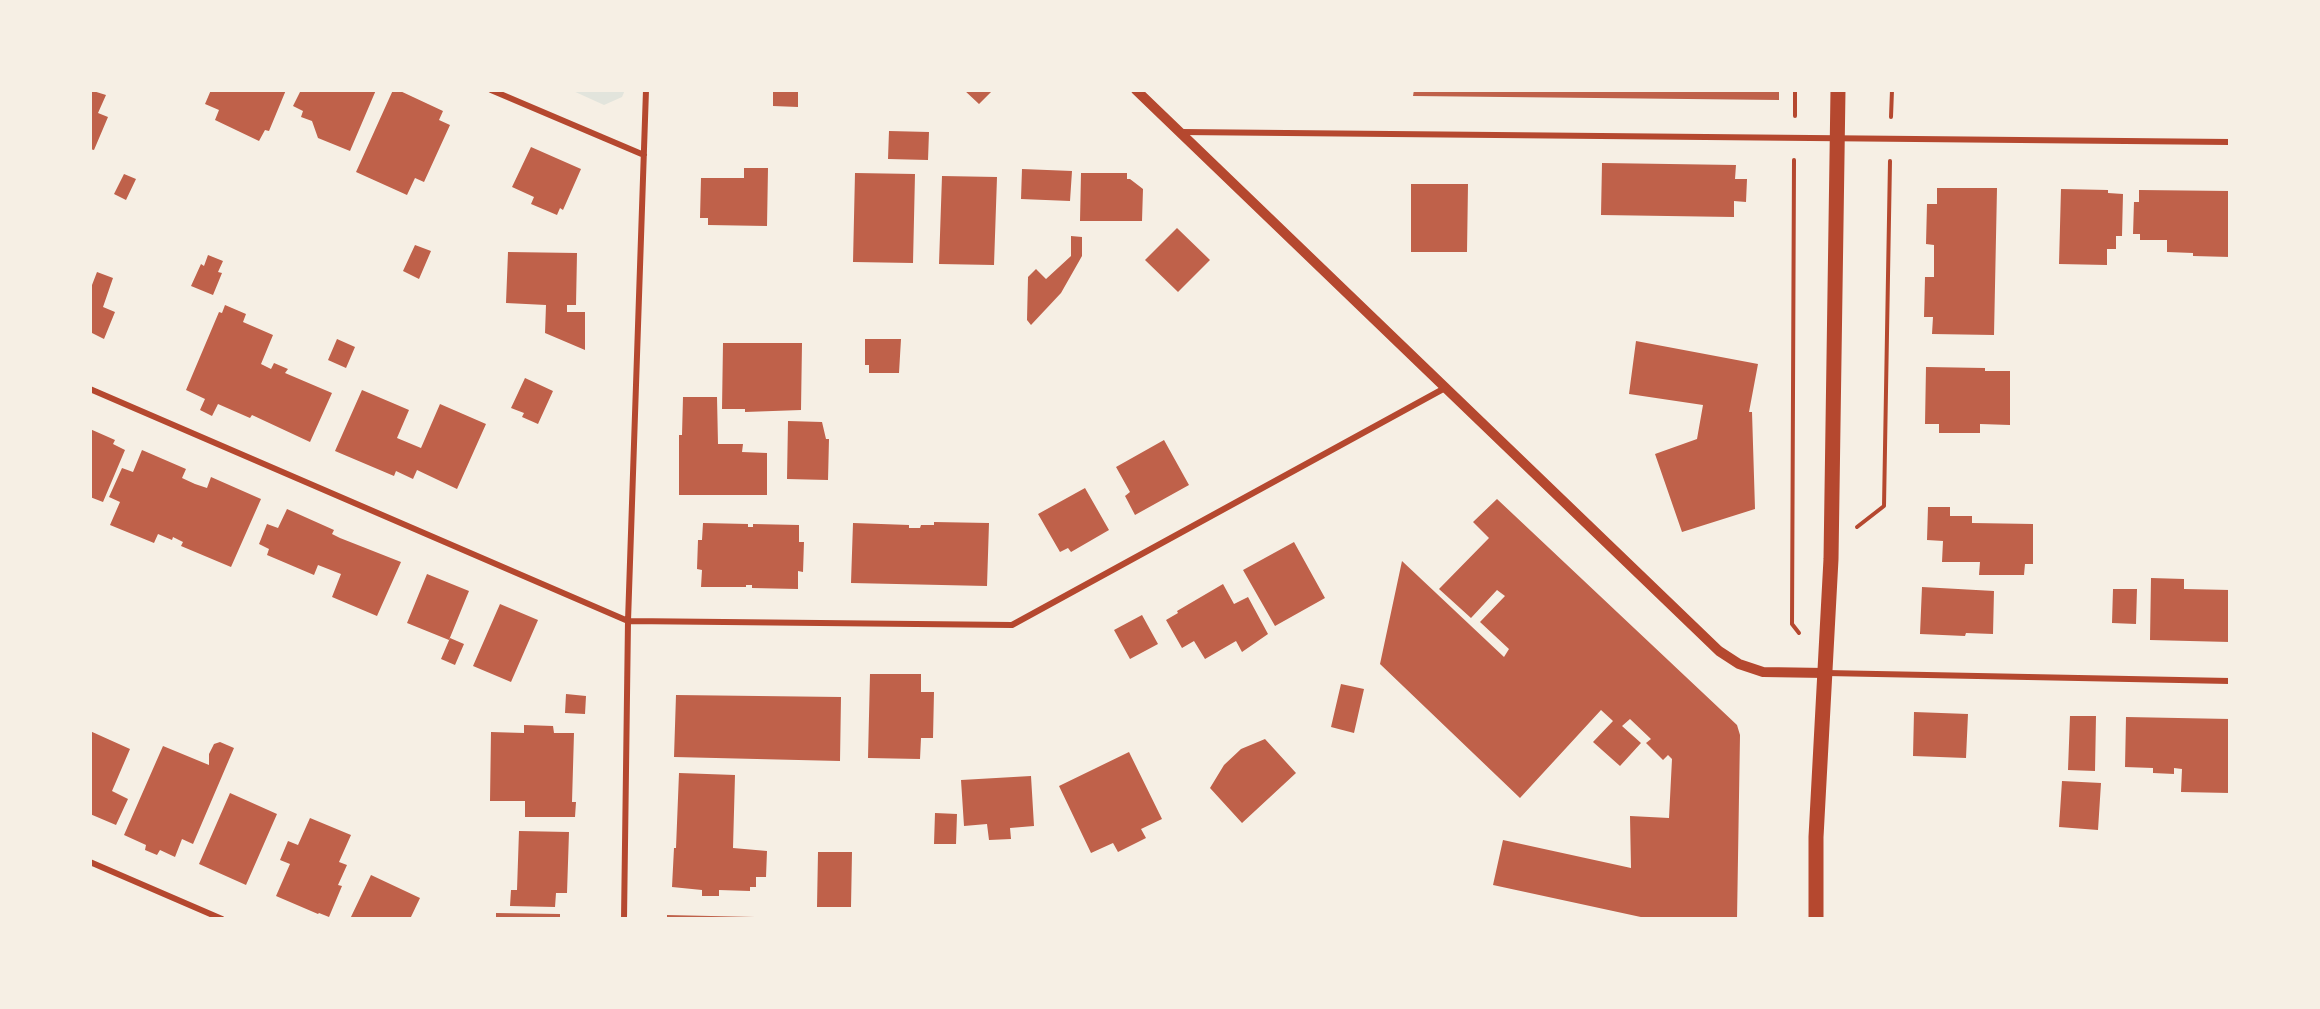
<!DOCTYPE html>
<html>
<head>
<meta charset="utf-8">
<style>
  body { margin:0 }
  #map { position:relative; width:2320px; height:1009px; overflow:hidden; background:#f6efe4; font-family:Poppins,sans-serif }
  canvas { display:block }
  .frame { position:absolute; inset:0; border:92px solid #f6efe4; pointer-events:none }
</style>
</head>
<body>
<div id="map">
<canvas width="2320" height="1009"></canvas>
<div class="frame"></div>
</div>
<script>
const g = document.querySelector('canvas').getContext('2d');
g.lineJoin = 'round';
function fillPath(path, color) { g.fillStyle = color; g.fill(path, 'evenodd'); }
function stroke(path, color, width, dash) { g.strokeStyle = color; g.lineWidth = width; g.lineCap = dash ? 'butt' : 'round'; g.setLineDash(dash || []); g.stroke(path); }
const green = new Path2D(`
  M 571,90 L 625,90 L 622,97 L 604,105 Z`);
const building = new Path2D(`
  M 90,90 L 106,95 L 98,113 L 108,117 L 94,150 L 90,149 Z
  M 211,90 L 286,90 L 269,131 L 265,130 L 259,141 L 215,120 L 219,110 L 205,104 Z
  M 301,90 L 376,90 L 350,151 L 318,138 L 312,121 L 301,117 L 303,111 L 293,106 Z
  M 393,90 L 398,90 L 443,111 L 439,120 L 450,125 L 424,182 L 415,178 L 407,195 L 356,172 Z
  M 773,90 L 798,90 L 798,107 L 773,106 Z
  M 964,90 L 993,90 L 979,104 Z
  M 1414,90 L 1779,90 L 1779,100 L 1413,96 Z
  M 889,131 L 929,132 L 928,160 L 888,159 Z
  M 531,147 L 581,169 L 563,210 L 560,208 L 557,215 L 531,204 L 534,197 L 512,187 Z
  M 1602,163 L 1736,165 L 1735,179 L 1747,179 L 1746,202 L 1734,201 L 1734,217 L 1601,215 Z
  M 744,168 L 768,168 L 767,226 L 708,225 L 708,218 L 700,218 L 701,178 L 744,178 Z
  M 1022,169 L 1072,171 L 1070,201 L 1021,199 Z
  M 855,173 L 915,174 L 913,263 L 853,262 Z
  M 1081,173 L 1127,173 L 1127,179 L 1130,179 L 1143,189 L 1142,221 L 1080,221 Z
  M 124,174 L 136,179 L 126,200 L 114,194 Z
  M 942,176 L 997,177 L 994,265 L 939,264 Z
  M 1411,184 L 1468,184 L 1467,252 L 1411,252 Z
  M 1937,188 L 1997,188 L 1994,335 L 1932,334 L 1933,317 L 1924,317 L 1925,277 L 1934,277 L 1934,245 L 1926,244 L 1927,204 L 1937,204 Z
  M 2061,189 L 2108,190 L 2108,193 L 2123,194 L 2122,236 L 2116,236 L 2116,249 L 2107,249 L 2107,265 L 2059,264 Z
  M 2139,190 L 2230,191 L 2230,257 L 2193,256 L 2193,253 L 2167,252 L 2167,240 L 2140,240 L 2140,234 L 2133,234 L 2134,202 L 2139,202 Z
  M 1177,228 L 1210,260 L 1178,292 L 1145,260 Z
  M 1071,236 L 1082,237 L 1082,256 L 1061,293 L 1031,325 L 1027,320 L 1028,277 L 1036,269 L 1046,279 L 1071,256 Z
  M 415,245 L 431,251 L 419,279 L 403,271 Z
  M 508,252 L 577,253 L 576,305 L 567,305 L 567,312 L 585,312 L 585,350 L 545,333 L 546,305 L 506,303 Z
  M 208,255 L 223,261 L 218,272 L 222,273 L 213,295 L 191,286 L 201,264 L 204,266 Z
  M 97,272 L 113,278 L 103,307 L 115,312 L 104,339 L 90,332 L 90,285 L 92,285 Z
  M 225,305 L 246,314 L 243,322 L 273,335 L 261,364 L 271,369 L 274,363 L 288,369 L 285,373 L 332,393 L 310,442 L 252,415 L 250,418 L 218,404 L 212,416 L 200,410 L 205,399 L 186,390 L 219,312 L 222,313 Z
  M 337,339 L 355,347 L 346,368 L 328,360 Z
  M 865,339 L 901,339 L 899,373 L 869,373 L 869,365 L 865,365 Z
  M 1636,341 L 1758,364 L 1749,412 L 1752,412 L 1755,509 L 1682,532 L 1655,454 L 1697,439 L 1703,405 L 1629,394 Z
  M 723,343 L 802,343 L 801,410 L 745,412 L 745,409 L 722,409 Z
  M 1926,367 L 1985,368 L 1985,371 L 2010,371 L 2010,425 L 1980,424 L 1980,433 L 1939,433 L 1939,424 L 1925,424 Z
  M 525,378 L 553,391 L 538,424 L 522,417 L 524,413 L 511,408 Z
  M 362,390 L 409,410 L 397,438 L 421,448 L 440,404 L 486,424 L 457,489 L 417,470 L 413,479 L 396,471 L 394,476 L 335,451 Z
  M 683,397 L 717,397 L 718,444 L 743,444 L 742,452 L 767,453 L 767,495 L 679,495 L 679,435 L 682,435 Z
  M 788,421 L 822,422 L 826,439 L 829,439 L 828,480 L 787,479 Z
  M 90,429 L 115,440 L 113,444 L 125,450 L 103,502 L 90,497 Z
  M 1164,440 L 1189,485 L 1135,515 L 1125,496 L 1130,492 L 1116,467 Z
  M 142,450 L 186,469 L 182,478 L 195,484 L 207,488 L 211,477 L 261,499 L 231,567 L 181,546 L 183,542 L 173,537 L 172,540 L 158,534 L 154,543 L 110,525 L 120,502 L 109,497 L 122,468 L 133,472 Z
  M 1085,488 L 1109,530 L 1071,552 L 1068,548 L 1060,552 L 1038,514 Z
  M 1497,499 L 1737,725 L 1740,735 L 1737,919 L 1650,919 L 1493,885 L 1503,840 L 1631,868 L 1630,816 L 1669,818 L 1672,759 L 1668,755 L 1663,760 L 1646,743 L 1651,739 L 1630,719 L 1622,726 L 1641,743 L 1620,766 L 1593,742 L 1613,721 L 1601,710 L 1520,798 L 1380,664 L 1402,561 L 1504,657 L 1509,649 L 1480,622 L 1505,596 L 1497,590 L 1471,618 L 1439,589 L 1489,538 L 1473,522 Z
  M 1928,507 L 1950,507 L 1950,516 L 1972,516 L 1972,523 L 2033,524 L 2033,564 L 2025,564 L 2024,575 L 1979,575 L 1980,562 L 1942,562 L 1943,541 L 1927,540 Z
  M 287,509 L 334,530 L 332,534 L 340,538 L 401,562 L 377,616 L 332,597 L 341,574 L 318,565 L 314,575 L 267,555 L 269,549 L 259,544 L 267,524 L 278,528 Z
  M 934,522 L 989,523 L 987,586 L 851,583 L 853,523 L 909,525 L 909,528 L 920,528 L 921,525 L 934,525 Z
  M 703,523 L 748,524 L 748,527 L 753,527 L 753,524 L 799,525 L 799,542 L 804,542 L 803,572 L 798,571 L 798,589 L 752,588 L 752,585 L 746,585 L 746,587 L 701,587 L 702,570 L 697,569 L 698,540 L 702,540 Z
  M 1294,542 L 1325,598 L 1275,626 L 1243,570 Z
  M 427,574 L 469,591 L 449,640 L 407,623 Z
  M 2151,578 L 2184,579 L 2184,589 L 2230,590 L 2230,642 L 2150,640 Z
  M 1223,584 L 1234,604 L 1248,597 L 1268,634 L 1242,652 L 1236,641 L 1205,659 L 1194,641 L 1182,648 L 1166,620 L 1178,613 L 1177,611 Z
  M 1922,587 L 1994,591 L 1993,634 L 1966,633 L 1965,636 L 1920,634 Z
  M 2113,589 L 2137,589 L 2136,624 L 2112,623 Z
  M 500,604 L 538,620 L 511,682 L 473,666 Z
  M 1142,615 L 1158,644 L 1130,659 L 1114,630 Z
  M 450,638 L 464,644 L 455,665 L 441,659 Z
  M 870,674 L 921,674 L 921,692 L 934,692 L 933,738 L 921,738 L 920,759 L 868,758 Z
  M 1341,684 L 1364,689 L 1354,733 L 1331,727 Z
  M 566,694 L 586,696 L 585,714 L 565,713 Z
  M 676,695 L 841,697 L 840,761 L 674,757 Z
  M 1914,712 L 1968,714 L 1966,758 L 1913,756 Z
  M 2070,716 L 2096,716 L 2095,771 L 2068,770 Z
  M 2126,717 L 2230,719 L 2230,793 L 2181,792 L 2182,769 L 2174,768 L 2174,774 L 2153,773 L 2153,768 L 2125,767 Z
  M 524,725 L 553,726 L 554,733 L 574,733 L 572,802 L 576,802 L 575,817 L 525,817 L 525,801 L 490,801 L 491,732 L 524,733 Z
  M 90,731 L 130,749 L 112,791 L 128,799 L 116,825 L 90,814 Z
  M 1265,739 L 1296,773 L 1242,823 L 1210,788 L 1224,765 L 1241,749 Z
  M 220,742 L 234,748 L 193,844 L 182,839 L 175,857 L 160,850 L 157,855 L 145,850 L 146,845 L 124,835 L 163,746 L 209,765 L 209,754 L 214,744 Z
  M 1129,752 L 1162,819 L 1141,829 L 1146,838 L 1118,852 L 1113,843 L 1091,853 L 1059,786 Z
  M 679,773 L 735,775 L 733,848 L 767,851 L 766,877 L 756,877 L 756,887 L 750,887 L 750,891 L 719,890 L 719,896 L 702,896 L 702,890 L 672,887 L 674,848 L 676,848 Z
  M 1031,776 L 1034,826 L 1010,828 L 1011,839 L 989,840 L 987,824 L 964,826 L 961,780 Z
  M 2062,781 L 2101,783 L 2098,830 L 2059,827 Z
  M 230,793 L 277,814 L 246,885 L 199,864 Z
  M 935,813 L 957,814 L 956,844 L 934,844 Z
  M 310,818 L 351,835 L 339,862 L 347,865 L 338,885 L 342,886 L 329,917 L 319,913 L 318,914 L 276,896 L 290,864 L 280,860 L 288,841 L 298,845 Z
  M 519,831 L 569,832 L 567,893 L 556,893 L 555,907 L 510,906 L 511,890 L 517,890 Z
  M 818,852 L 852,852 L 851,907 L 817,907 Z
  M 371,875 L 420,898 L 410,919 L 350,919 Z
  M 496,913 L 560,914 L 560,919 L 496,919 Z
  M 667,915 L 755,917 L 755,919 L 667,919 Z`);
const path = new Path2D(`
  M 1795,116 L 1795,90
  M 1891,117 L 1892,90
  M 1794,160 L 1792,624 L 1799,633
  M 1857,527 L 1884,506 L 1890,161`);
const minor = new Path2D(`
  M 491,90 L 644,155
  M 1181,132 L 2230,142
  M 90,389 L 628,621 L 1012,625 L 1445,388
  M 1826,673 L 2230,681
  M 90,862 L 222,919
  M 624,919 L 628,621 L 646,90`);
const tertiary = new Path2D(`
  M 1136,90 L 1719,651 L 1739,664 L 1763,672 L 1825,673`);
const primary = new Path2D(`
  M 1816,919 L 1816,837 L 1831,559 L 1838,90`);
fillPath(green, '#e2e4dc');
fillPath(building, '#bf614a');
stroke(path, '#b5482f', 4);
stroke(minor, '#b5482f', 6);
stroke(tertiary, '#b5482f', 10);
stroke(primary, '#b5482f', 15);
</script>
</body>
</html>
